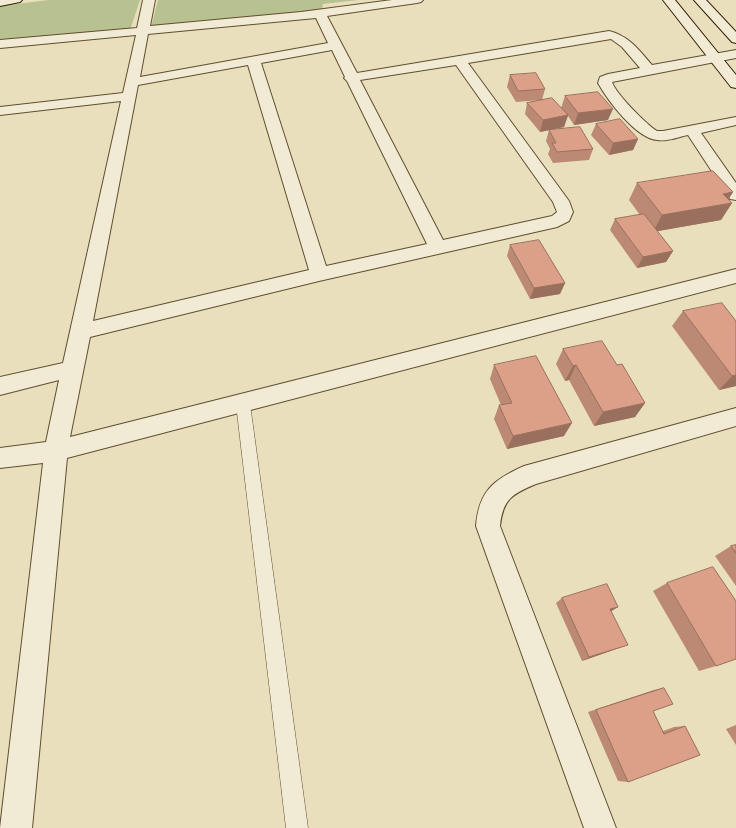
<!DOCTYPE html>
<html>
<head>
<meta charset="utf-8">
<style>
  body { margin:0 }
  canvas { display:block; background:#e9dfbd }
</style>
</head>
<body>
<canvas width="736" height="828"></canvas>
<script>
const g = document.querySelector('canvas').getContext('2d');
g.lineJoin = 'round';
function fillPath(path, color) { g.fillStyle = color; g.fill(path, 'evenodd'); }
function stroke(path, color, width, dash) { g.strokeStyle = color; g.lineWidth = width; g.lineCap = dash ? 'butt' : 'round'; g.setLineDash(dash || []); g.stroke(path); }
const green = new Path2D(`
  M 49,0 L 140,0 L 130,30 L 0,41 L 0,6 Z
  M 158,0 L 359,0 L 323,4 L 322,10 L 151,27 Z`);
const lane = new Path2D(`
  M 243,398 L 248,400 L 250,404 L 308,828 L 286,828 L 236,404 L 238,400 Z`);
const street = new Path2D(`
  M 143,0 L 155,0 L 150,26 L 301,12 L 392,0 L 423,0 L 421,2 L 417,3 L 327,16 L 357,73 L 609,31 C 629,36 639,50 652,65 L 736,50 L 736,58 L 612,82 C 616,94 646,124 657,131 L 663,131 L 736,117 L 736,125 L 701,133 L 736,183 L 736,200 L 730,199 L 688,135 C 678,137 667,142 657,140 C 636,138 608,101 598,83 L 600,77 L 608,74 L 640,68 L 622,47 L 611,39 L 468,63 L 569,201 L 573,212 L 569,221 L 557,227 L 319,281 L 90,337 L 70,437 L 736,269 L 736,283 L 67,458 L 32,828 L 0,828 L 43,463 L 0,468 L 0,448 L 46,442 L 59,380 L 0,395 L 0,377 L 63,363 L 121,101 L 0,115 L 0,107 L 123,93 L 136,35 L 0,48 L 0,40 L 137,28 ZM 316,18 L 328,43 L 140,77 L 148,34 ZM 332,50 L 345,77 L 344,78 L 347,81 L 427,244 L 326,266 L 261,63 ZM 248,65 L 309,270 L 93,321 L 138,85 ZM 456,65 L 553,202 L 557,212 L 552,216 L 443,240 L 360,80 Z
  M 736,408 L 736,426 L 536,484 C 512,494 503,499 500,526 L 616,828 L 584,828 L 476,526 C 479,491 493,480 524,466 Z`);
const secondary = new Path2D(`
  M 0,0 L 22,0 L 20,2 L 0,6 Z
  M 663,0 L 675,0 L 736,75 L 736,88 L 731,87 Z
  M 694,0 L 706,0 L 736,32 L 736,43 L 732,42 Z`);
const wall = new Path2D(`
  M 510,75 L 545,89 L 542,100 L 565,113 L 561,108 L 565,96 L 608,120 L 574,125 L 568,116 L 564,127 L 540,132 L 525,114 L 527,103 L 541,100 L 516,102 L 507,87 Z
  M 596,124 L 638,139 L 633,150 L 609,155 L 591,135 Z
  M 549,130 L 593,149 L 589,160 L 553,163 L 548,154 L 550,149 L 546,141 Z
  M 637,183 L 733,192 L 728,199 L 732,203 L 721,220 L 657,231 L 673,251 L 666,262 L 637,268 L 610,230 L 615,219 L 640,215 L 629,200 Z
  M 510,245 L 565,283 L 560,294 L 530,299 L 507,256 Z
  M 683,311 L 736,321 L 736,386 L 719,390 L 672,326 Z
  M 563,349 L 617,365 L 645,403 L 635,417 L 594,426 L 569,380 L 565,381 L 556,364 Z
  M 494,365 L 564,436 L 507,449 L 494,419 L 499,405 L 501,405 L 490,379 Z
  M 736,545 L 736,586 L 715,556 L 731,546 Z
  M 667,583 L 716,666 L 699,671 L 653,591 Z
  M 562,598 L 618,607 L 611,611 L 619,648 L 582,661 L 556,603 Z
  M 664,688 L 653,711 L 663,731 L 674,727 L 685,726 L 628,782 L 618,781 L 588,712 L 654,690 Z
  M 736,725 L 736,745 L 726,729 Z`);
const shadedWall = new Path2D(`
  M 613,109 L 608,120 L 574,125 L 578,113 Z
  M 568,115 L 564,127 L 540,132 L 543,120 Z
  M 638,139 L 633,150 L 609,155 L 613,143 Z
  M 733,192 L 725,205 L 732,203 L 721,220 L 653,232 L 662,215 L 723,194 Z
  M 673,251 L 666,262 L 637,268 L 643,257 Z
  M 565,283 L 560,294 L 530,299 L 534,288 Z
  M 576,365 L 569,380 L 565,381 L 573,366 Z
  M 736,375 L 736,386 L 719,390 L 732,376 Z
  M 645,403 L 635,417 L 594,426 L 603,412 Z
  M 572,423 L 564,436 L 507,449 L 513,436 Z
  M 618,607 L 610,612 L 610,609 Z
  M 628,645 L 619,648 L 582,661 L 589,657 Z`);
const building = new Path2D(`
  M 536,73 L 545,89 L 518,91 L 510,75 Z
  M 598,92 L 613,109 L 578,113 L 565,96 Z
  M 552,98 L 568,115 L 543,120 L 527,103 Z
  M 620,119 L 638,139 L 613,143 L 596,124 Z
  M 580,127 L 593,149 L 557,152 L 552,143 L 556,143 L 549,130 Z
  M 713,171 L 733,192 L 723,194 L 732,203 L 662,215 L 637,183 Z
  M 644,214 L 673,251 L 643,257 L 615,219 Z
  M 539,240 L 565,283 L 534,288 L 510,245 Z
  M 722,303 L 736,321 L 736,375 L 732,376 L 683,311 Z
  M 602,341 L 617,365 L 622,364 L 645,403 L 603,412 L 576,365 L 573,366 L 563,349 Z
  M 536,356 L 572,423 L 513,436 L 499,405 L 512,403 L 494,365 Z
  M 736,545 L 736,553 L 731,546 Z
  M 713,567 L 736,601 L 736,659 L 716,666 L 667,583 Z
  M 607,584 L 618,607 L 610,609 L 628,645 L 589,657 L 562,598 Z
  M 664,688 L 673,704 L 653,711 L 664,734 L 685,726 L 700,755 L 628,782 L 596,710 Z`);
fillPath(green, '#b8c190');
stroke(lane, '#614e2f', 1);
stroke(street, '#614e2f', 2);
stroke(secondary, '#341e00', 2);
fillPath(lane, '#f1ead4');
fillPath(street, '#f1ead4');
fillPath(secondary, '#f1ead4');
fillPath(wall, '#bc8a74');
fillPath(shadedWall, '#99705e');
fillPath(building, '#dba087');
stroke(building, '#99705e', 1);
</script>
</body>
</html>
